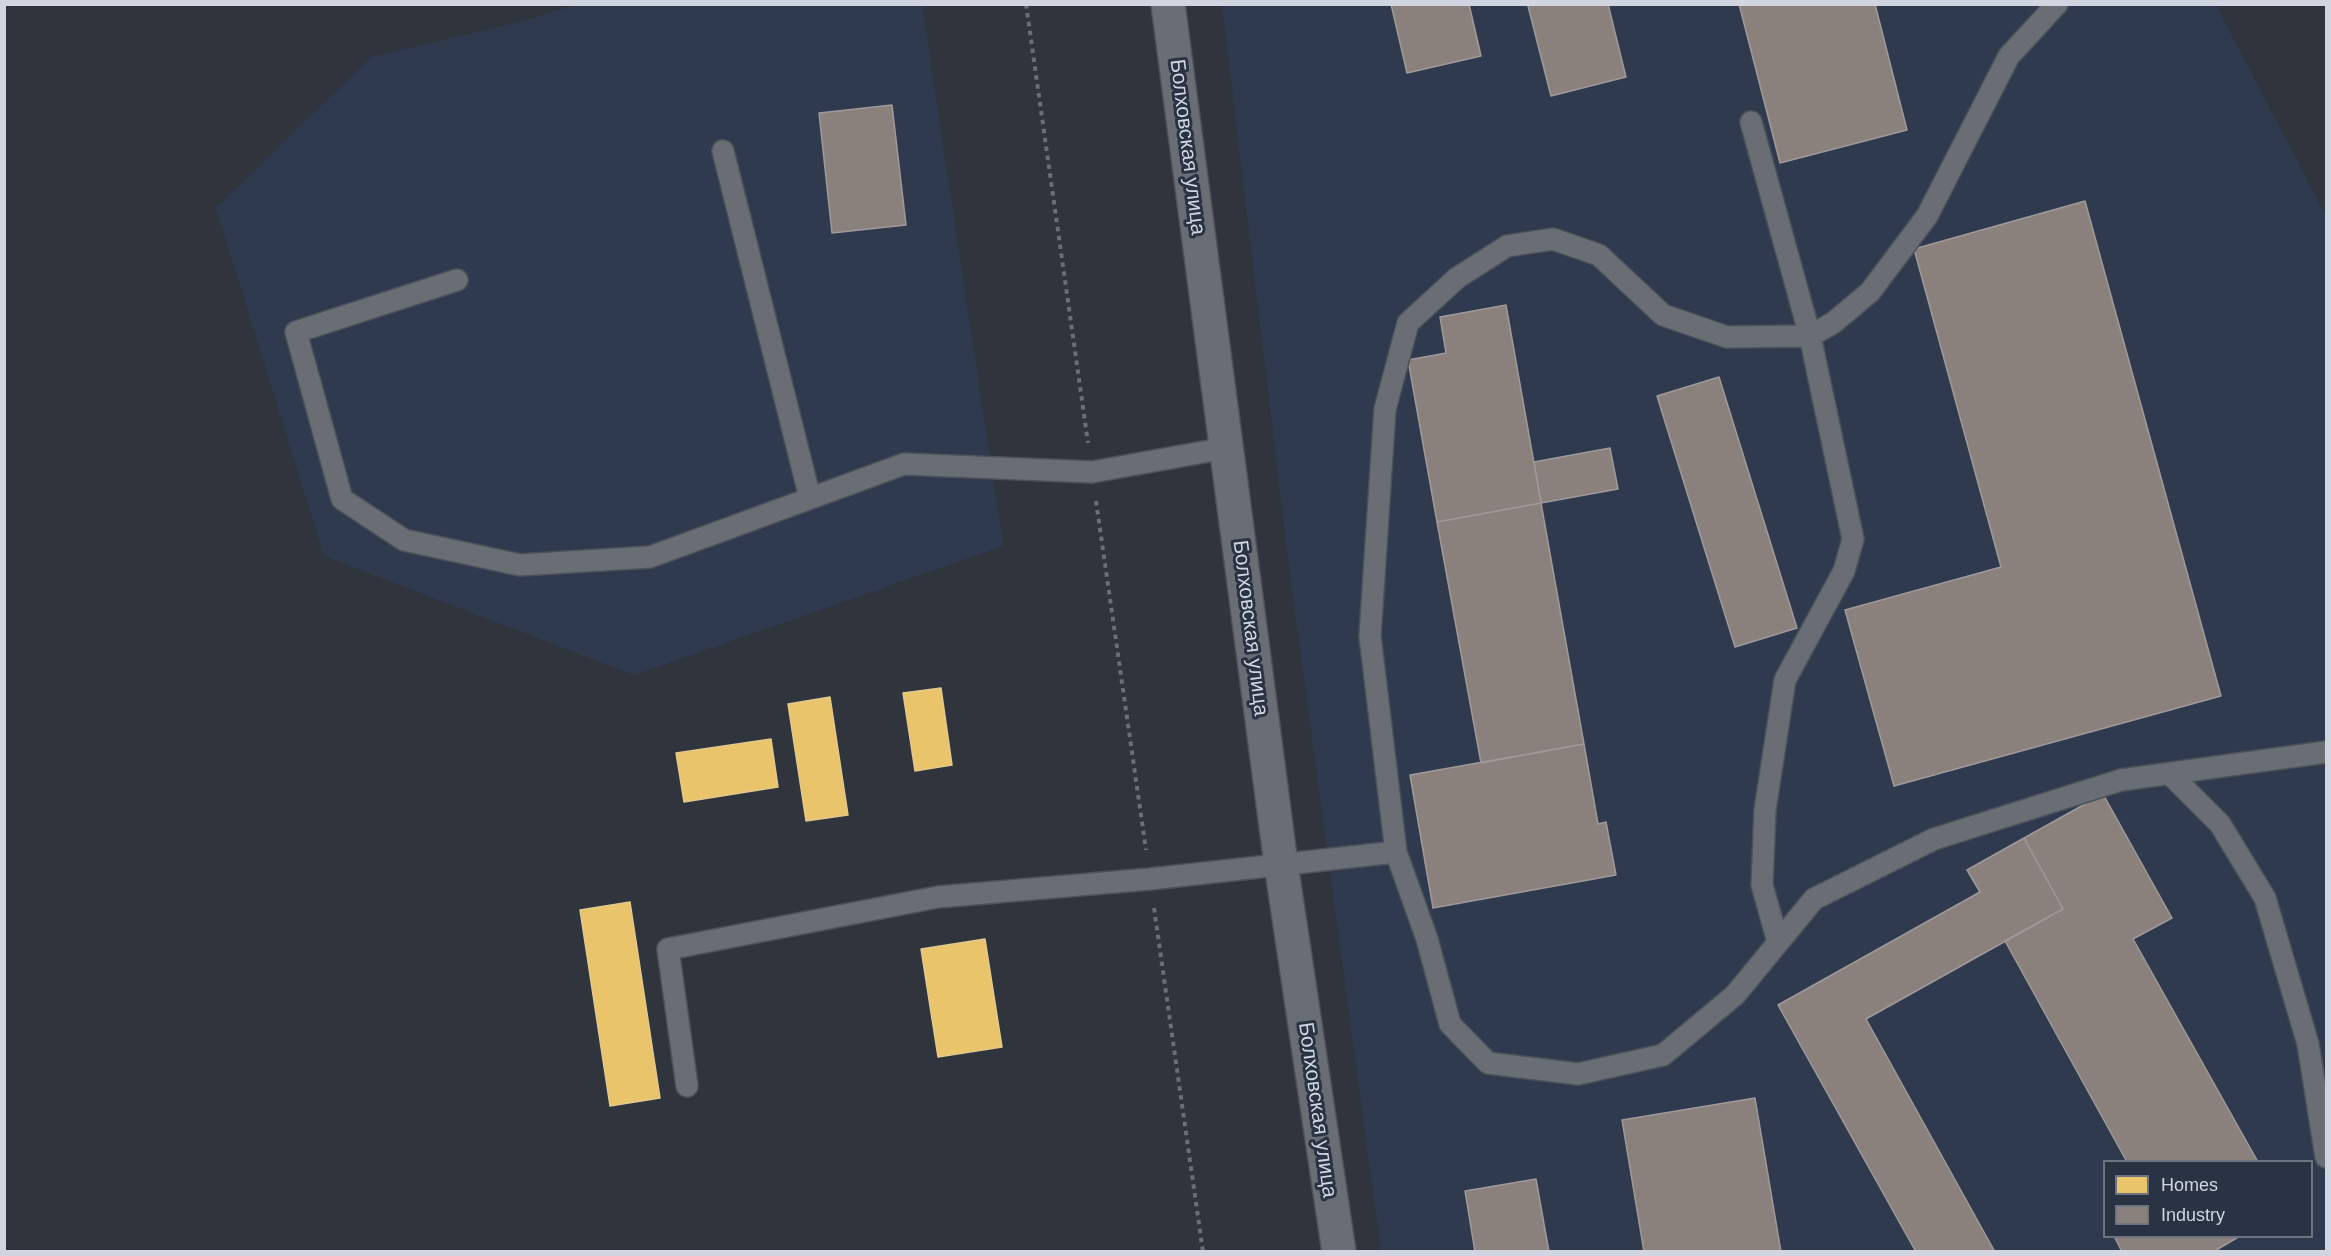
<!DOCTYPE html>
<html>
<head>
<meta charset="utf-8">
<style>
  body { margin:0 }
  #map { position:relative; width:2331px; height:1256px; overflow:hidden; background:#30343d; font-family:Helvetica,sans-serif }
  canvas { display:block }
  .frame { position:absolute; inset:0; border:6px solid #d0d5e0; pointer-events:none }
  .legend { position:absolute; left:2103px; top:1160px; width:210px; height:78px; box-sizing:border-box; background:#2a3343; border:2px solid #6c7482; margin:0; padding:8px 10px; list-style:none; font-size:18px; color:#d0d5e0 }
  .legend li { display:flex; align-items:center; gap:12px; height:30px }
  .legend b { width:30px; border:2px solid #6c7482 }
</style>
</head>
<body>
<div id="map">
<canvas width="2331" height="1256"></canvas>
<div class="frame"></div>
<ul class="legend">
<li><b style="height:16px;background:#e9c46a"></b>Homes</li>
<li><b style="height:16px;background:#8a817c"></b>Industry</li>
</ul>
</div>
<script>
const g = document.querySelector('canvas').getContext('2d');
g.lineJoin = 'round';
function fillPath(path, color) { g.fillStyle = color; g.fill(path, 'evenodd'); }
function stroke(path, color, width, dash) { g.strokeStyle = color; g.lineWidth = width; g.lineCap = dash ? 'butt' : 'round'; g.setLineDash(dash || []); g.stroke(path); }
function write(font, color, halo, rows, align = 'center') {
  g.font = font + ' Helvetica,sans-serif'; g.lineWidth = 6; g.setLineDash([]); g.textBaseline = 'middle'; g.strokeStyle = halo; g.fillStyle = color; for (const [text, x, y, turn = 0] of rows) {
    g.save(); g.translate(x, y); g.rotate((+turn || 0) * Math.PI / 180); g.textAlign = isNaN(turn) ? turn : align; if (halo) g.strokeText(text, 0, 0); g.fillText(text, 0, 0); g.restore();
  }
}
const built = new Path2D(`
  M 575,5 L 922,5 L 1003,546 L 634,675 L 324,556 L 216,208 L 371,57 L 519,22 Z
  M 1222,5 L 2216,5 L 2326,216 L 2326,1251 L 1381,1251 L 1289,566 ZM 2104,1162 L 2312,1162 L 2312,1236 L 2104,1236 Z`);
const homes = new Path2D(`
  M 941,688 L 952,765 L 915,771 L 903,693 Z
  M 830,697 L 848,815 L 806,821 L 788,704 Z
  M 771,739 L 778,787 L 684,802 L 676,753 Z
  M 630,902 L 660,1098 L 610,1106 L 580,910 Z
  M 985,939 L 1002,1047 L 938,1057 L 921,949 Z`);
const industry = new Path2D(`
  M 1391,4 L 1469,4 L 1481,56 L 1407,73 Z
  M 1533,4 L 1608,4 L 1626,77 L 1551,96 L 1528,6 Z
  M 1739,4 L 1875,4 L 1907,130 L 1780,163 Z
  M 892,105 L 906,225 L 832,233 L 819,113 Z
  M 2085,201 L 2221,696 L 1894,786 L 1845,610 L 2001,567 L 1914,249 Z
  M 1506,305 L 1541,503 L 1437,522 L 1408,360 L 1446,353 L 1440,317 Z
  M 1719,377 L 1797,628 L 1735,647 L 1657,396 Z
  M 1610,448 L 1618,489 L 1541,503 L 1534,462 Z
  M 1541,503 L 1584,744 L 1481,763 L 1437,522 Z
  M 1584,744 L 1598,824 L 1606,822 L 1616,875 L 1433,908 L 1410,775 Z
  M 2103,794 L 2172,918 L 2133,939 L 2258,1162 L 2127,1162 L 2005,941 L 2063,909 L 2024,838 Z
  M 2024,838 L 2063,909 L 1866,1019 L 1995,1252 L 1916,1252 L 1778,1005 L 1980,892 L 1967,870 Z
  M 1755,1098 L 1781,1252 L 1644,1252 L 1622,1120 Z
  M 1536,1179 L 1549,1252 L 1475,1252 L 1465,1191 Z
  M 2114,1236 L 2240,1236 L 2213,1252 L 2122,1252 Z`);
const path = new Path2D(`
  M 1026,4 L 1088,443
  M 1096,501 L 1146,850
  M 1154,908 L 1203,1252`);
const service = new Path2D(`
  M 2057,4 L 2009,56 L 1927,216 L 1870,292 L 1833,323 L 1810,336 L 1727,337 L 1663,315 L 1599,255 L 1553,239 L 1507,246 L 1457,278 L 1408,323 L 1385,409 L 1370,636 L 1396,852 L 1427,939 L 1450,1024 L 1488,1063 L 1578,1074 L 1663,1055 L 1735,995 L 1814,899 L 1934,839 L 2121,780 L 2326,752
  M 1751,122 L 1810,336 L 1853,539 L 1844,571 L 1785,680 L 1765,810 L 1762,885 L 1778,942
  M 723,151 L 810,498
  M 457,280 L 296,332 L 342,499 L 404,540 L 520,565 L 650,557 L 904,464 L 1092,472 L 1226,448
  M 2170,774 L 2220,824 L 2265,898 L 2308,1044 L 2326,1157
  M 687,1086 L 668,949 L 938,897 L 1150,879 L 1396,852`);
const secondary = new Path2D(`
  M 1168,4 L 1281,864 L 1339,1252`);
const streetNames = [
  ["Болховская улица",1187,147,83],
  ["Болховская улица",1250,628,83],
  ["Болховская улица",1317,1110,82]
];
fillPath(built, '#2f3a4e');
fillPath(homes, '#e9c46a');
stroke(homes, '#e2c98d', 1.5);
fillPath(industry, '#8a817c');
stroke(industry, '#9f9a9a', 1.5);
stroke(service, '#4d5159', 24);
stroke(secondary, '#4d5159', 36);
stroke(path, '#6b6e74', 4, [4.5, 4.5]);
stroke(service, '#696d74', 21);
stroke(secondary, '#696d74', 33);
write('21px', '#d0d5e0', '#2a3343', streetNames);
</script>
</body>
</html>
